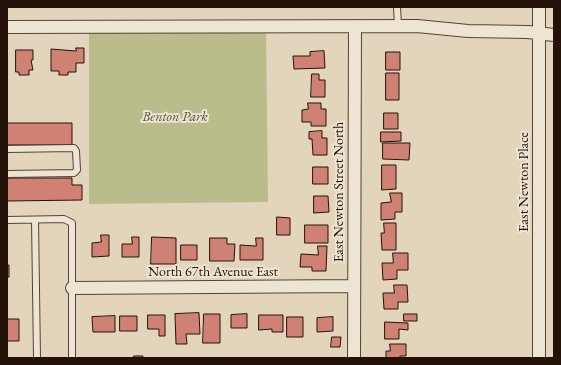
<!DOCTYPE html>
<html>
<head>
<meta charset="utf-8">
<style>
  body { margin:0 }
  #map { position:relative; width:561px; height:365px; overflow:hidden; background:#e3d5bc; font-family:"EB Garamond",serif }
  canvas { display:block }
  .frame { position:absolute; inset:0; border:8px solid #241208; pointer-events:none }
</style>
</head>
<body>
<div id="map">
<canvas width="561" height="365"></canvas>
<div class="frame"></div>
</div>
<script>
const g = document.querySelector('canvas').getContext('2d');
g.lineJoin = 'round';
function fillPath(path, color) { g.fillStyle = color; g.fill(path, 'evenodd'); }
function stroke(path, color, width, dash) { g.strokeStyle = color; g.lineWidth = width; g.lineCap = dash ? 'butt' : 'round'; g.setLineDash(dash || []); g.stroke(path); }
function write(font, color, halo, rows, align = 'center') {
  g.font = font + ' "EB Garamond",serif'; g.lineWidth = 4; g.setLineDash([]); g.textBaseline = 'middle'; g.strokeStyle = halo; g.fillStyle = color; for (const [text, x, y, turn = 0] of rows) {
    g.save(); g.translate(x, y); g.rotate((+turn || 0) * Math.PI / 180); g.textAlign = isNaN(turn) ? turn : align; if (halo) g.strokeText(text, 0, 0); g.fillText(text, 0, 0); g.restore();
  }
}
const green = new Path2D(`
  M 89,31 L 266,32 L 268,202 L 89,204 Z`);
const building = new Path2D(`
  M 76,48 L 84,48 L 84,63 L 76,63 L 76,72 L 68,72 L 68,75 L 59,75 L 59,71 L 51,71 L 51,49 L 76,51 Z
  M 16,50 L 33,50 L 33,60 L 31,60 L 33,70 L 29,70 L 29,75 L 19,75 L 19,72 L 16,72 Z
  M 324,51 L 325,68 L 294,69 L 293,56 L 310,56 L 310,52 Z
  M 386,52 L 400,52 L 400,70 L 386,70 Z
  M 386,73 L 399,73 L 399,100 L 386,100 Z
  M 312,74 L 319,74 L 319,80 L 325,80 L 325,97 L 311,97 Z
  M 308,103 L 321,103 L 321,109 L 326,109 L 326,126 L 311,126 L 311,122 L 302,122 L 302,110 L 308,109 Z
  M 384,113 L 398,113 L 398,129 L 384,129 Z
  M 7,123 L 72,123 L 72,145 L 7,145 Z
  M 322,131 L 322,138 L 327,138 L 327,155 L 313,155 L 312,139 L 309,139 L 309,132 Z
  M 381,132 L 401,132 L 401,141 L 381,142 Z
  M 383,143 L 410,143 L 409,160 L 383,159 Z
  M 382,165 L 396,165 L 396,189 L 382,190 Z
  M 313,167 L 328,167 L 328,184 L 313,184 Z
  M 7,178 L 72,178 L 72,185 L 82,185 L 82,200 L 7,201 Z
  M 390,193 L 402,193 L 402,212 L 395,212 L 395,219 L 381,220 L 381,203 L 391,202 Z
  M 314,196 L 328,196 L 329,212 L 314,213 Z
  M 277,217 L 290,218 L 290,235 L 277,235 Z
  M 384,223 L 396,223 L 396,250 L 382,250 L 381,233 L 384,233 Z
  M 305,225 L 328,225 L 328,243 L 305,243 Z
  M 101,235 L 109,235 L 109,256 L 92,257 L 92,243 L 101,242 Z
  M 132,237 L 139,237 L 139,257 L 122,257 L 122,244 L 132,244 Z
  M 152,237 L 176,238 L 176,264 L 151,264 Z
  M 210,238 L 227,238 L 227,244 L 235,244 L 234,261 L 210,261 Z
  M 256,238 L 263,238 L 263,260 L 240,260 L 240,245 L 256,246 Z
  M 181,245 L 197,245 L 197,260 L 181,260 Z
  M 318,246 L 327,246 L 326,271 L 312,271 L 312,267 L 300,267 L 301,254 L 318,255 Z
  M 393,253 L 408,253 L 408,270 L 397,270 L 397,279 L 383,280 L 382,263 L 393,263 Z
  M 7,265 L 9,265 L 9,277 L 7,277 Z
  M 394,285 L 407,285 L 408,302 L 398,302 L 398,309 L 384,309 L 383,293 L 394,293 Z
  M 199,313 L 200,334 L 186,334 L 187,344 L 176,344 L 175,314 Z
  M 204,314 L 220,314 L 220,343 L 203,343 Z
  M 247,314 L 247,328 L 231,328 L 231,315 Z
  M 404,314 L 417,314 L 417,321 L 404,321 Z
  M 148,315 L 165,315 L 165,336 L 159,336 L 159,329 L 148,329 Z
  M 259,315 L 283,315 L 283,332 L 272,332 L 272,329 L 259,330 Z
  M 115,316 L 115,332 L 93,332 L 92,317 Z
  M 120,316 L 137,316 L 137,331 L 120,331 Z
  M 287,317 L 303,317 L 303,337 L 287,337 Z
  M 333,317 L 333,331 L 317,332 L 317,318 Z
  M 7,319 L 19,319 L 19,341 L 7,341 Z
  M 385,322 L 408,323 L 408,330 L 399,329 L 399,339 L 385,339 Z
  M 332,337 L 341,337 L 340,347 L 331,347 Z
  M 390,344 L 406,344 L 406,356 L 400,356 L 400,358 L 386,358 L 386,351 L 390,351 Z
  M 134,356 L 143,356 L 143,358 L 134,358 Z`);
const lane = new Path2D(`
  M 397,7 L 398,26
  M 7,149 L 74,148 L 76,151 L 77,170 L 74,173 L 7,174
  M 7,220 L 64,219 L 72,223 L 72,358
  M 35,220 L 37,358`);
const street = new Path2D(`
  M 7,27 L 417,26 L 468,31 L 528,32 L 554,35
  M 72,288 L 353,286
  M 354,358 L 355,26
  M 539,358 L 539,7`);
const parkNames = [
  ["Benton Park",175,117]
];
const streetNames = [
  ["East Newton Place",524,182,-90],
  ["East Newton Street North",339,192,-90],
  ["North 67th Avenue East",213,272]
];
fillPath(green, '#babc8c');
fillPath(building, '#cf8273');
stroke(building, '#241208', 1);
stroke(lane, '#544335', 8);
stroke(street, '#544335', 14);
stroke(lane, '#ede4d3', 6);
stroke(street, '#ede4d3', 12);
write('italic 14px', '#584e36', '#ede4d3', parkNames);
write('14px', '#241208', '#ede4d3', streetNames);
</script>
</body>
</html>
